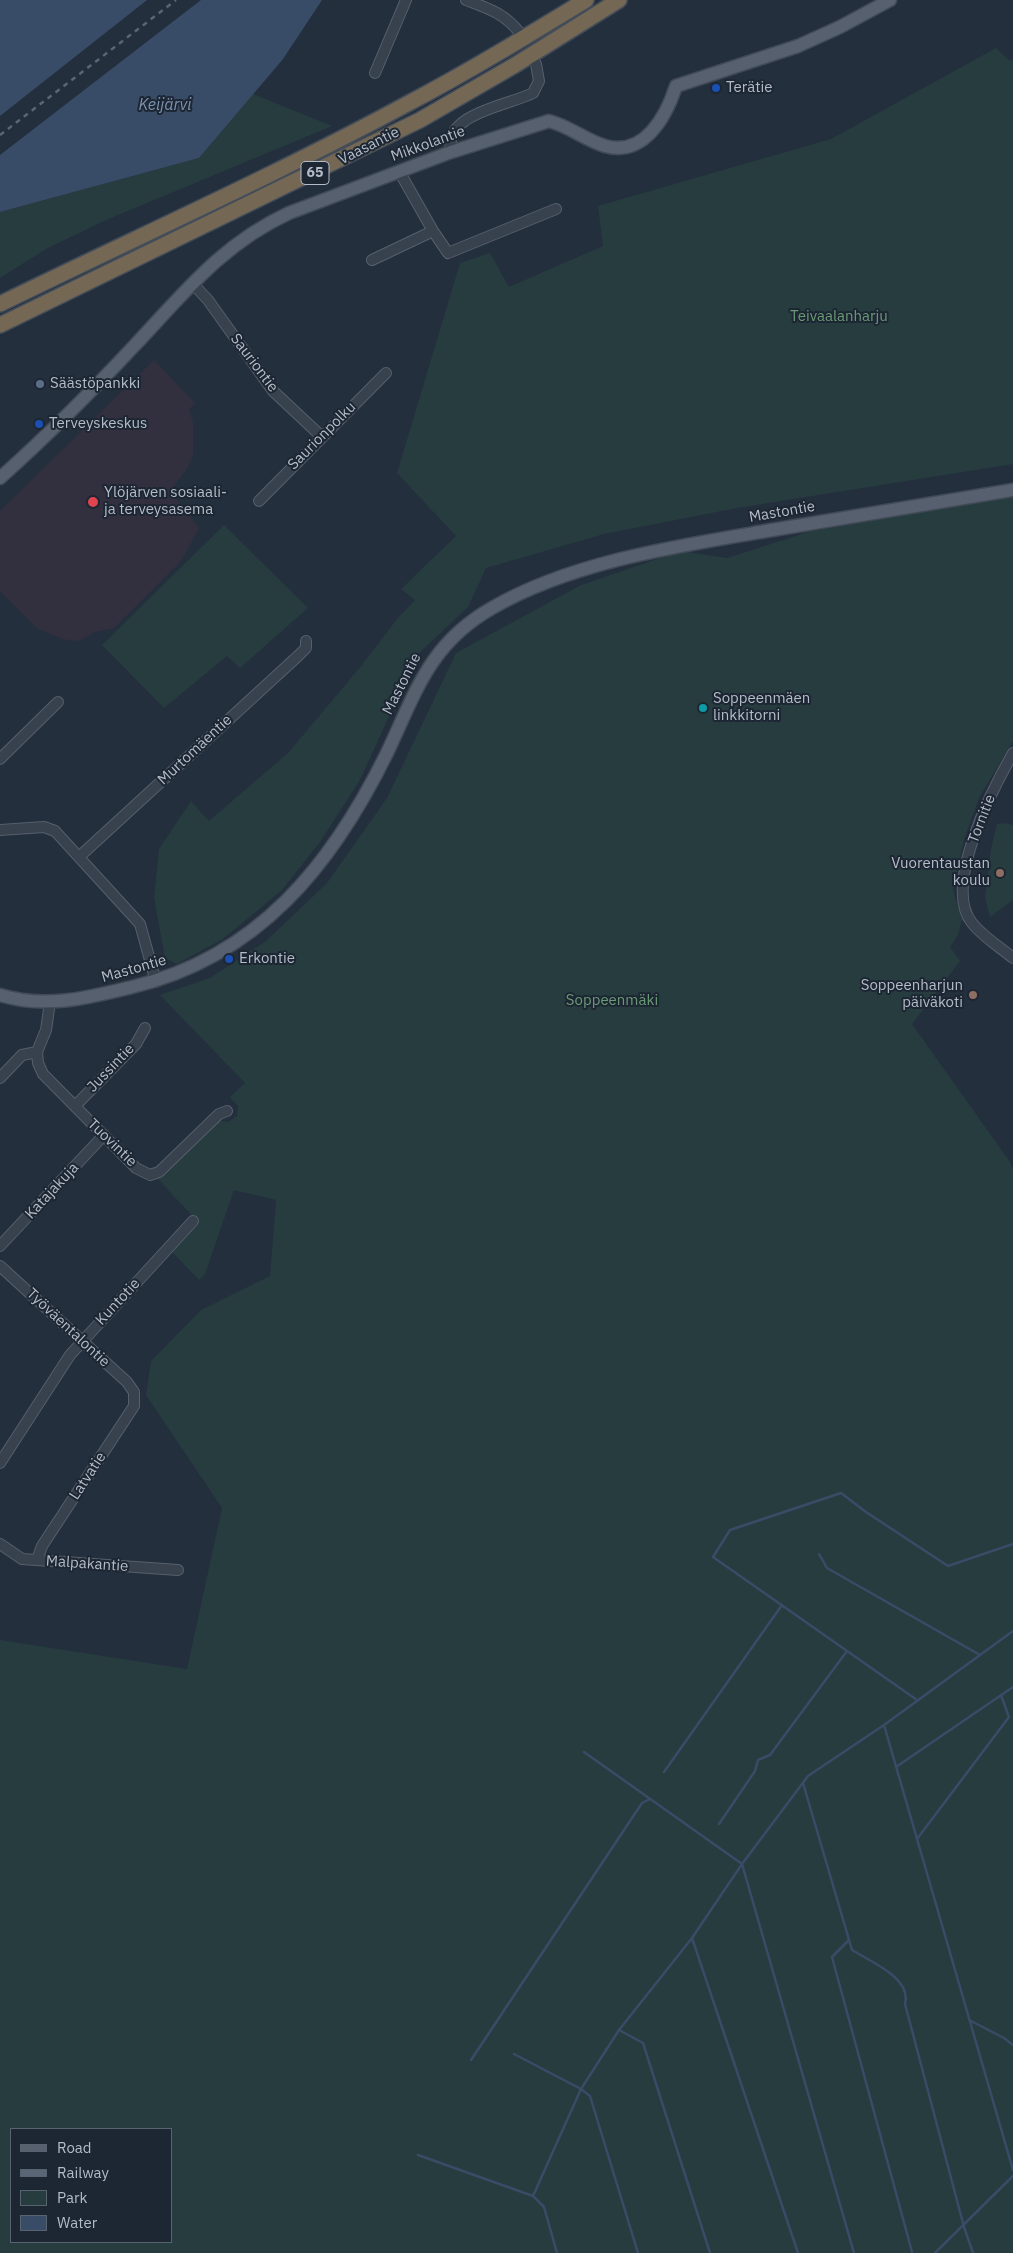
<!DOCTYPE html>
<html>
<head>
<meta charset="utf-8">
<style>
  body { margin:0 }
  #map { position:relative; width:1013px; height:2253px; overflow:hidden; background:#242f3e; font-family:"IBM Plex Sans",sans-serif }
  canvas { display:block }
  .legend { position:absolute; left:10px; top:2128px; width:162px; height:115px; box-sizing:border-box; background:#1d2633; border:1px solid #59626f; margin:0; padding:6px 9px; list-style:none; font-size:15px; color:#b4bcc9 }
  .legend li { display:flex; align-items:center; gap:10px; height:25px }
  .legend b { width:25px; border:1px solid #59626f }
</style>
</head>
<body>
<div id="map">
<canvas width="1013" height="2253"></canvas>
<ul class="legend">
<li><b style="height:6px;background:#56606e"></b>Road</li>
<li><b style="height:6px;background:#5a6575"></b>Railway</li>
<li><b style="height:14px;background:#263c3f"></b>Park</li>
<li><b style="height:14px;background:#394c67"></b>Water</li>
</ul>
</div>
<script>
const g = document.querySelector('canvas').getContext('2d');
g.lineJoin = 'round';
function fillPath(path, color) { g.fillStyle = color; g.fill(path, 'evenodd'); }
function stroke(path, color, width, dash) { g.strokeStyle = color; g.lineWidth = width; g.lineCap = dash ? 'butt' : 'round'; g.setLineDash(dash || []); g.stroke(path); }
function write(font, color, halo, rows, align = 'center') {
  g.font = font + ' "IBM Plex Sans",sans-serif'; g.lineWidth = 4; g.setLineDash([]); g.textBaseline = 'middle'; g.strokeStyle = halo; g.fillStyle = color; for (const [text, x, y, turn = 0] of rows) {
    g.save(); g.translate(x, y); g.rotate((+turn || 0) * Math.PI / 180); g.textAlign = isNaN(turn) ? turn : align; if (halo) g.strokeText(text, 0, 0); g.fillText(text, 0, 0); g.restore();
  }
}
const medical = new Path2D(`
  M 154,360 L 195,403 L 189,409 L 193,423 L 193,454 L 188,467 L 170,491 L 199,528 L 181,561 L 114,628 L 95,632 L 79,641 L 62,639 L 37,628 L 0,591 L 0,511 Z`);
const green = new Path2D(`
  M 996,48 L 1010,61 L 1013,59 L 1013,464 L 737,508 L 604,534 L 486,568 L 468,607 L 417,655 L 360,780 L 320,842 L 282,890 L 223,939 L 177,964 L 165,958 L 154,898 L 159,849 L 191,801 L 209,821 L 289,752 L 361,666 L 397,619 L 415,600 L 401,589 L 456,536 L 397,473 L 460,263 L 490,253 L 509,287 L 603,246 L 598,206 L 831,139 Z
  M 253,94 L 332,126 L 106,220 L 46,249 L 0,278 L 0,212 L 199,158 Z
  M 1013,496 L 1013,741 L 979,798 L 964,840 L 953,890 L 962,920 L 958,935 L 950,947 L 960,961 L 912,1024 L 1010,1162 L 1013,1170 L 1013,2253 L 0,2253 L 0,1640 L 187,1669 L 222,1508 L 146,1395 L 151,1361 L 201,1310 L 270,1276 L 276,1200 L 234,1190 L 205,1274 L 199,1280 L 172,1252 L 199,1223 L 156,1177 L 216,1120 L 228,1122 L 237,1116 L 238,1106 L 230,1097 L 245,1083 L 160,995 L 210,978 L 266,941 L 327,883 L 387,798 L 456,653 L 581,585 L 681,551 L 727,558 L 808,532 ZM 11,2129 L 171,2129 L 171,2242 L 11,2242 Z
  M 224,525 L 308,608 L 240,668 L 227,656 L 164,708 L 102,645 Z
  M 1005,823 L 1013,825 L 1013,900 L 990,917 L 985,897 L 991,849 L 997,824 Z`);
const water = new Path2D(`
  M 0,0 L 147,0 L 0,116 Z
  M 201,0 L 322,0 L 283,59 L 199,158 L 0,212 L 0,155 Z`);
const stream = new Path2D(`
  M 819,1554 L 827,1568 L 980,1655
  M 917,1700 L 713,1557 L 730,1530 L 841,1493 L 866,1512 L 948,1566 L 1013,1544
  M 884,1725 L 1013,2170
  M 584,1752 L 742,1864 L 854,2253
  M 896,1767 L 1013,1687
  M 664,1772 L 782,1605
  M 803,1783 L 852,1950 C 871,1962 912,1978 905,2004 L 964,2227 L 973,2253
  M 719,1824 L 755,1771 L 758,1760 L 770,1755 L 847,1651
  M 917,1839 L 1009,1717 L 1001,1695
  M 692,1938 L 798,2253
  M 849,1940 L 832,1957 L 912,2252
  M 971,2021 L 1004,2038 L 1013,2045
  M 619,2030 L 643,2043 L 710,2253
  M 514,2054 L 581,2089 L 590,2096 L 638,2253
  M 471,2060 L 642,1803 L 650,1799
  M 418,2155 L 533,2196 L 544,2207 L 557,2253
  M 533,2196 L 581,2089 L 619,2030 L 692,1938 L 742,1864 L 808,1776 L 884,1725 L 1013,1631
  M 935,2253 L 1013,2176`);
const minor = new Path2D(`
  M 466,0 C 489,9 504,13 519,32
  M 375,73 L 406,0
  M 451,152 C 443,113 507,106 533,93 L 539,81 L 536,64
  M 399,171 L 433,231 L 448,253 L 556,209
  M 372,260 L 433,231
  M 193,284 L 208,300 L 273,391 L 321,436
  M 259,501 L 386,373
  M 1013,753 C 993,788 942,886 972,923 C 983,937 1000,947 1013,958
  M 0,759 L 58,702
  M 0,830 L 44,827 L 55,831 L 140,924 L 156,982
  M 80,856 L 298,656 L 306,648 L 306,641
  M 37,1052 L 38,1063 L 43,1074 L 136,1168 L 150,1175 L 159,1172 L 219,1114 L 227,1111
  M 0,1078 L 22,1055 L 37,1052 L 46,1030 L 50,1002
  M 75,1106 L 136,1044 L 145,1028
  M 0,1246 L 104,1135
  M 0,1266 L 127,1382 L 134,1392 L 134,1406 L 42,1546 L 37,1560
  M 0,1463 L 70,1355 L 193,1221
  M 0,1544 L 22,1559 L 178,1570`);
const major = new Path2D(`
  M 0,478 C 47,436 92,391 135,345 C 184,293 222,244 289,213 L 451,152 L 549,121 C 569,126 585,140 605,146 C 644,157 666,117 676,86 L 798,46 L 840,27 L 890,0
  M 0,995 C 45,1009 87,998 132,987 C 258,957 332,865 387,753 C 416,692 429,644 492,608 C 571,562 677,546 766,531 C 849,517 931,503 1013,490`);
const highway = new Path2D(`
  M 0,304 C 135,238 274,176 407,104 C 468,72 527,36 586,0
  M 0,325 L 420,120 L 515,65 L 619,0`);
const rail = new Path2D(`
  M 0,135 L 176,0`);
const markers = [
  [716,88,5,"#1a4fb4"],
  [40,384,5,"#5c6f8a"],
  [39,424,5,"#1a4fb4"],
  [93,502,6,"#e0444e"],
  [703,708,5,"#0f9aa8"],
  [1000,873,5,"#8d6e63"],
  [229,959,5,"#1a4fb4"],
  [973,995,5,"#8d6e63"]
];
const shields = [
  [315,173,28]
];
const shieldNames = [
  ["65",315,173]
];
const poiNames = [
  ["Terätie",726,88],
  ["Säästöpankki",50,384],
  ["Terveyskeskus",49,424],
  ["Ylöjärven sosiaali-",104,493],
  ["ja terveysasema",104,510],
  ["Soppeenmäen",713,699],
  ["linkkitorni",713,716],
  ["Vuorentaustan",990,864,"right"],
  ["koulu",990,881,"right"],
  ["Erkontie",239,959],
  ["Soppeenharjun",963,986,"right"],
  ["päiväkoti",963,1003,"right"]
];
const streetNames = [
  ["Mikkolantie",428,144,-20],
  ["Vaasantie",369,146,-27],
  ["Sauriontie",254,363,53],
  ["Saurionpolku",322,436,-45],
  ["Mastontie",782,512,-10],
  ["Mastontie",402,684,-63],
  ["Murtomäentie",195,750,-43],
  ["Tornitie",982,819,-69],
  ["Mastontie",134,969,-16],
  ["Jussintie",111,1068,-46],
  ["Tuovintie",112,1143,44],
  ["Katajakuja",52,1191,-47],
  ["Kuntotie",118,1302,-47],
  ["Työväentalontie",68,1328,43],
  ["Latvatie",88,1476,-57],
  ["Malpakantie",87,1564,4]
];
const parkNames = [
  ["Teivaalanharju",839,317],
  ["Soppeenmäki",612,1001]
];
const waterNames = [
  ["Keijärvi",165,105]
];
fillPath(medical, '#32303f');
fillPath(green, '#263c3f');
fillPath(water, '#394c67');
stroke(stream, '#394c67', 2.5);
stroke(minor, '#565f6c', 12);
stroke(major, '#414a57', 15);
stroke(highway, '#434c59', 18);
stroke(minor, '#38414e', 10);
stroke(major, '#56606e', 12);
stroke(highway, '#746855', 15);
stroke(rail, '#5a6575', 2.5, [5, 5]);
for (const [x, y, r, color] of markers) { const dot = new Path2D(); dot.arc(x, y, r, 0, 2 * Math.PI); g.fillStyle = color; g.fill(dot); stroke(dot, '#1d2633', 2); }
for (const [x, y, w] of shields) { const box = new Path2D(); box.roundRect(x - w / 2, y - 11.5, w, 23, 4); g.fillStyle = '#1d2633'; g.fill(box); stroke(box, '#b4bcc9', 1); }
write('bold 14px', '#b4bcc9', null, shieldNames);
write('15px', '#b4bcc9', '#1d2633', poiNames, 'left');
write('15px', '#b4bcc9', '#1d2633', streetNames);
write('15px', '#6b9a76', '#1d2633', parkNames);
write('italic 16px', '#7c92b1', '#1d2633', waterNames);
</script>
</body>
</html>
